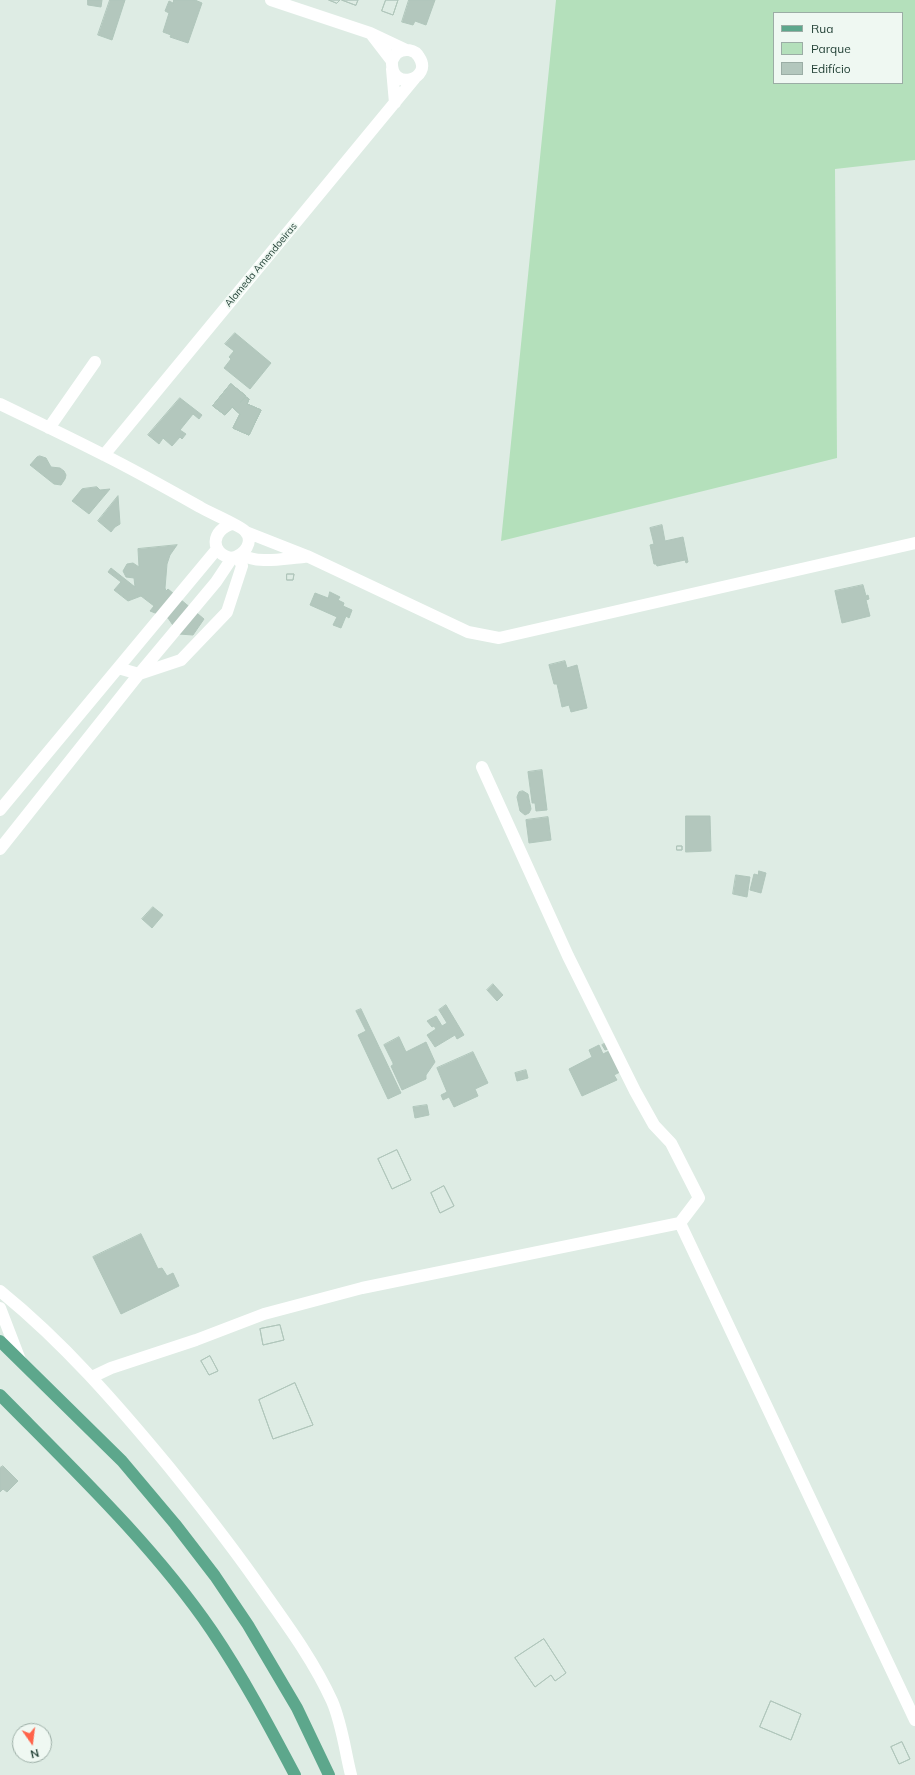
<!DOCTYPE html>
<html>
<head>
<meta charset="utf-8">
<style>
  body { margin:0 }
  #map { position:relative; width:915px; height:1775px; overflow:hidden; background:#deece4; font-family:Mulish,sans-serif }
  canvas { display:block }
  .legend { position:absolute; left:773px; top:12px; width:130px; height:72px; box-sizing:border-box; background:#eff8f2; border:1px solid #9bada5; margin:0; padding:5px 7px; list-style:none; font-size:12px; color:#1e3d32 }
  .legend li { display:flex; align-items:center; gap:8px; height:20px }
  .legend b { width:20px; border:1px solid #9bada5 }
  .north { position:absolute; left:12px; top:1723px; width:40px; height:40px; box-sizing:border-box; background:#eff8f2; border:1px solid #9bada5; border-radius:50%; rotate:166deg; font-size:11px; font-weight:700; line-height:16px; text-align:center; color:#1e3d32 }
  .north::after { content:''; display:block; margin:auto; width:14px; height:18px; background:#ff6349; clip-path:polygon(50% 0,100% 100%,50% 72%,0 100%) }
</style>
</head>
<body>
<div id="map">
<canvas width="915" height="1775"></canvas>
<ul class="legend">
<li><b style="height:5px;background:#5da78c"></b>Rua</li>
<li><b style="height:11px;background:#b4e0bb"></b>Parque</li>
<li><b style="height:11px;background:#b3c7bd"></b>Edifício</li>
</ul>
<div class="north">N</div>
</div>
<script>
const g = document.querySelector('canvas').getContext('2d');
g.lineJoin = 'round';
function fillPath(path, color) { g.fillStyle = color; g.fill(path, 'evenodd'); }
function stroke(path, color, width, dash) { g.strokeStyle = color; g.lineWidth = width; g.lineCap = dash ? 'butt' : 'round'; g.setLineDash(dash || []); g.stroke(path); }
function write(font, color, halo, rows, align = 'center') {
  g.font = font + ' Mulish,sans-serif'; g.lineWidth = 3.5; g.setLineDash([]); g.textBaseline = 'middle'; g.strokeStyle = halo; g.fillStyle = color; for (const [text, x, y, turn = 0] of rows) {
    g.save(); g.translate(x, y); g.rotate((+turn || 0) * Math.PI / 180); g.textAlign = isNaN(turn) ? turn : align; if (halo) g.strokeText(text, 0, 0); g.fillText(text, 0, 0); g.restore();
  }
}
const green = new Path2D(`
  M 556,0 L 915,0 L 915,160 L 835,169 L 837,458 L 501,541 ZM 774,13 L 902,13 L 902,83 L 774,83 Z`);
const building = new Path2D(`
  M 88,0 L 102,0 L 101,7 L 88,5 Z
  M 110,0 L 125,0 L 112,40 L 98,35 Z
  M 174,0 L 195,0 L 202,3 L 188,43 L 170,37 L 171,35 L 163,32 L 169,13 L 165,11 L 169,1 L 173,3 Z
  M 329,0 L 340,0 L 337,3 Z
  M 329,0 L 340,0 L 337,3 Z
  M 342,0 L 358,0 L 356,5 Z
  M 342,0 L 358,0 L 356,5 Z
  M 386,0 L 398,0 L 393,15 L 382,11 Z
  M 386,0 L 398,0 L 393,15 L 382,11 Z
  M 409,0 L 435,0 L 426,25 L 415,21 L 413,25 L 402,22 Z
  M 235,333 L 271,363 L 250,389 L 224,368 L 231,359 L 229,357 L 234,351 L 225,344 Z
  M 231,384 L 246,396 L 240,402 L 246,397 L 249,399 L 247,404 L 261,410 L 249,435 L 233,428 L 240,414 L 232,407 L 225,415 L 213,406 Z
  M 231,384 L 246,396 L 240,402 L 246,397 L 249,399 L 247,404 L 261,410 L 249,435 L 233,428 L 240,414 L 232,407 L 225,415 L 213,406 Z
  M 231,384 L 246,396 L 240,402 L 246,397 L 249,399 L 247,404 L 261,410 L 249,435 L 233,428 L 240,414 L 232,407 L 225,415 L 213,406 Z
  M 231,384 L 246,396 L 240,402 L 246,397 L 249,399 L 247,404 L 261,410 L 249,435 L 233,428 L 240,414 L 232,407 L 225,415 L 213,406 Z
  M 231,384 L 246,396 L 240,402 L 246,397 L 249,399 L 247,404 L 261,410 L 249,435 L 233,428 L 240,414 L 232,407 L 225,415 L 213,406 Z
  M 180,398 L 202,415 L 199,419 L 193,414 L 180,430 L 186,434 L 182,439 L 180,437 L 172,446 L 163,438 L 159,444 L 148,435 Z
  M 40,456 L 46,458 L 51,467 L 60,468 L 64,471 L 66,475 L 65,479 L 61,485 L 54,484 L 30,465 L 37,457 Z
  M 97,487 L 100,490 L 110,489 L 89,514 L 72,501 L 82,489 Z
  M 118,496 L 120,524 L 115,527 L 111,532 L 98,521 Z
  M 662,525 L 665,541 L 683,537 L 688,562 L 686,563 L 685,560 L 657,566 L 656,564 L 654,564 L 650,545 L 654,544 L 650,528 Z
  M 177,545 L 170,555 L 167,564 L 165,588 L 166,591 L 168,589 L 204,619 L 193,635 L 179,634 L 168,618 L 150,611 L 154,606 L 141,596 L 128,601 L 114,590 L 121,582 L 108,572 L 111,568 L 135,587 L 134,578 L 126,577 L 123,571 L 127,564 L 133,563 L 139,567 L 138,549 Z
  M 287,574 L 294,574 L 293,580 L 287,580 Z
  M 287,574 L 294,574 L 293,580 L 287,580 Z
  M 863,585 L 866,596 L 868,595 L 869,599 L 866,600 L 870,616 L 842,623 L 835,591 Z
  M 330,592 L 340,597 L 338,600 L 344,603 L 343,606 L 352,610 L 349,618 L 346,616 L 341,628 L 333,625 L 337,617 L 310,605 L 315,593 L 328,598 Z
  M 565,661 L 567,668 L 577,665 L 587,708 L 571,712 L 569,705 L 562,707 L 557,684 L 554,684 L 549,665 Z
  M 542,770 L 547,810 L 536,811 L 535,803 L 532,803 L 532,802 L 528,772 Z
  M 523,791 L 528,794 L 531,809 L 529,813 L 525,815 L 520,811 L 517,797 L 519,792 Z
  M 686,816 L 710,816 L 711,851 L 686,852 Z
  M 548,817 L 551,840 L 529,843 L 526,820 Z
  M 677,846 L 682,846 L 682,850 L 677,850 Z
  M 677,846 L 682,846 L 682,850 L 677,850 Z
  M 759,871 L 766,873 L 761,893 L 750,890 L 754,874 L 758,875 Z
  M 736,875 L 750,877 L 747,897 L 733,894 Z
  M 153,907 L 163,915 L 152,928 L 142,919 Z
  M 493,984 L 503,995 L 497,1001 L 487,990 Z
  M 446,1005 L 464,1035 L 457,1039 L 455,1035 L 435,1047 L 427,1035 L 436,1029 L 434,1026 L 432,1027 L 427,1021 L 436,1016 L 442,1026 L 447,1023 L 439,1010 Z
  M 361,1009 L 401,1093 L 388,1099 L 358,1035 L 366,1031 L 356,1011 Z
  M 399,1037 L 406,1052 L 426,1042 L 435,1062 L 426,1075 L 426,1079 L 402,1090 L 391,1066 L 393,1065 L 393,1063 L 384,1045 Z
  M 608,1042 L 620,1072 L 614,1075 L 617,1080 L 582,1096 L 569,1069 L 592,1057 L 589,1050 L 599,1045 L 603,1054 L 609,1051 L 608,1049 L 605,1050 L 602,1045 Z
  M 473,1052 L 488,1083 L 475,1089 L 478,1096 L 454,1107 L 449,1097 L 443,1100 L 441,1095 L 447,1092 L 437,1068 Z
  M 526,1070 L 528,1078 L 517,1081 L 515,1073 Z
  M 427,1105 L 429,1115 L 415,1118 L 413,1107 Z
  M 397,1150 L 411,1180 L 392,1189 L 378,1159 Z
  M 397,1150 L 411,1180 L 392,1189 L 378,1159 Z
  M 444,1186 L 454,1206 L 440,1213 L 431,1193 Z
  M 444,1186 L 454,1206 L 440,1213 L 431,1193 Z
  M 141,1234 L 158,1269 L 162,1268 L 167,1276 L 173,1273 L 179,1286 L 121,1314 L 93,1257 Z
  M 280,1325 L 284,1340 L 263,1345 L 260,1329 Z
  M 280,1325 L 284,1340 L 263,1345 L 260,1329 Z
  M 210,1356 L 218,1371 L 209,1375 L 201,1361 Z
  M 210,1356 L 218,1371 L 209,1375 L 201,1361 Z
  M 295,1383 L 313,1425 L 273,1439 L 259,1400 Z
  M 295,1383 L 313,1425 L 273,1439 L 259,1400 Z
  M 3,1466 L 18,1481 L 7,1492 L 3,1489 L 0,1492 L 0,1468 Z
  M 544,1639 L 566,1673 L 555,1681 L 551,1675 L 535,1687 L 515,1658 Z
  M 544,1639 L 566,1673 L 555,1681 L 551,1675 L 535,1687 L 515,1658 Z
  M 771,1701 L 801,1714 L 791,1740 L 760,1727 Z
  M 771,1701 L 801,1714 L 791,1740 L 760,1727 Z
  M 902,1742 L 910,1759 L 899,1764 L 891,1747 Z
  M 902,1742 L 910,1759 L 899,1764 L 891,1747 Z`);
const minor = new Path2D(`
  M 271,0 L 370,33 L 406,50
  M 372,35 L 392,61 C 390,93 434,79 419,57 C 415,49 404,48 397,53 C 395,55 393,59 392,61
  M 392,69 L 395,103
  M 0,404 C 35,421 69,437 104,455 C 136,471 168,489 200,507 C 208,512 241,526 245,531 C 255,542 244,555 232,558 C 209,554 211,529 233,524
  M 49,428 L 95,362
  M 104,455 L 415,78
  M 246,532 L 307,556 L 468,632 L 499,638 L 915,543
  M 242,554 C 255,565 287,558 304,557
  M 118,668 L 139,674 L 181,660 L 227,612 L 242,566 L 238,556
  M 482,767 L 568,956 L 635,1091 L 654,1125 L 671,1143 L 699,1198 L 680,1223
  M 0,810 L 217,549
  M 0,849 L 139,674 L 216,582 L 232,558
  M 0,1291 C 63,1342 117,1404 169,1467 C 198,1503 227,1540 254,1578 C 282,1618 312,1657 332,1701 C 342,1724 345,1751 351,1775
  M 0,1308 L 20,1360
  M 92,1377 L 111,1368 L 196,1340 L 264,1314 L 362,1288 L 680,1223 L 915,1720`);
const major = new Path2D(`
  M 0,1341 L 122,1461 L 175,1524 L 215,1576 L 248,1625 L 297,1708 L 329,1775
  M 0,1395 C 73,1469 154,1546 212,1631 C 243,1677 269,1726 295,1775`);
const streetNames = [
  ["Alameda Amendoeiras",261,265,-50]
];
fillPath(green, '#b4e0bb');
fillPath(building, '#b3c7bd');
stroke(building, '#b0c6bb', 1);
stroke(minor, '#fff', 12);
stroke(major, '#5da78c', 12);
write('10px', '#1e3d32', '#eff8f2', streetNames);
</script>
</body>
</html>
